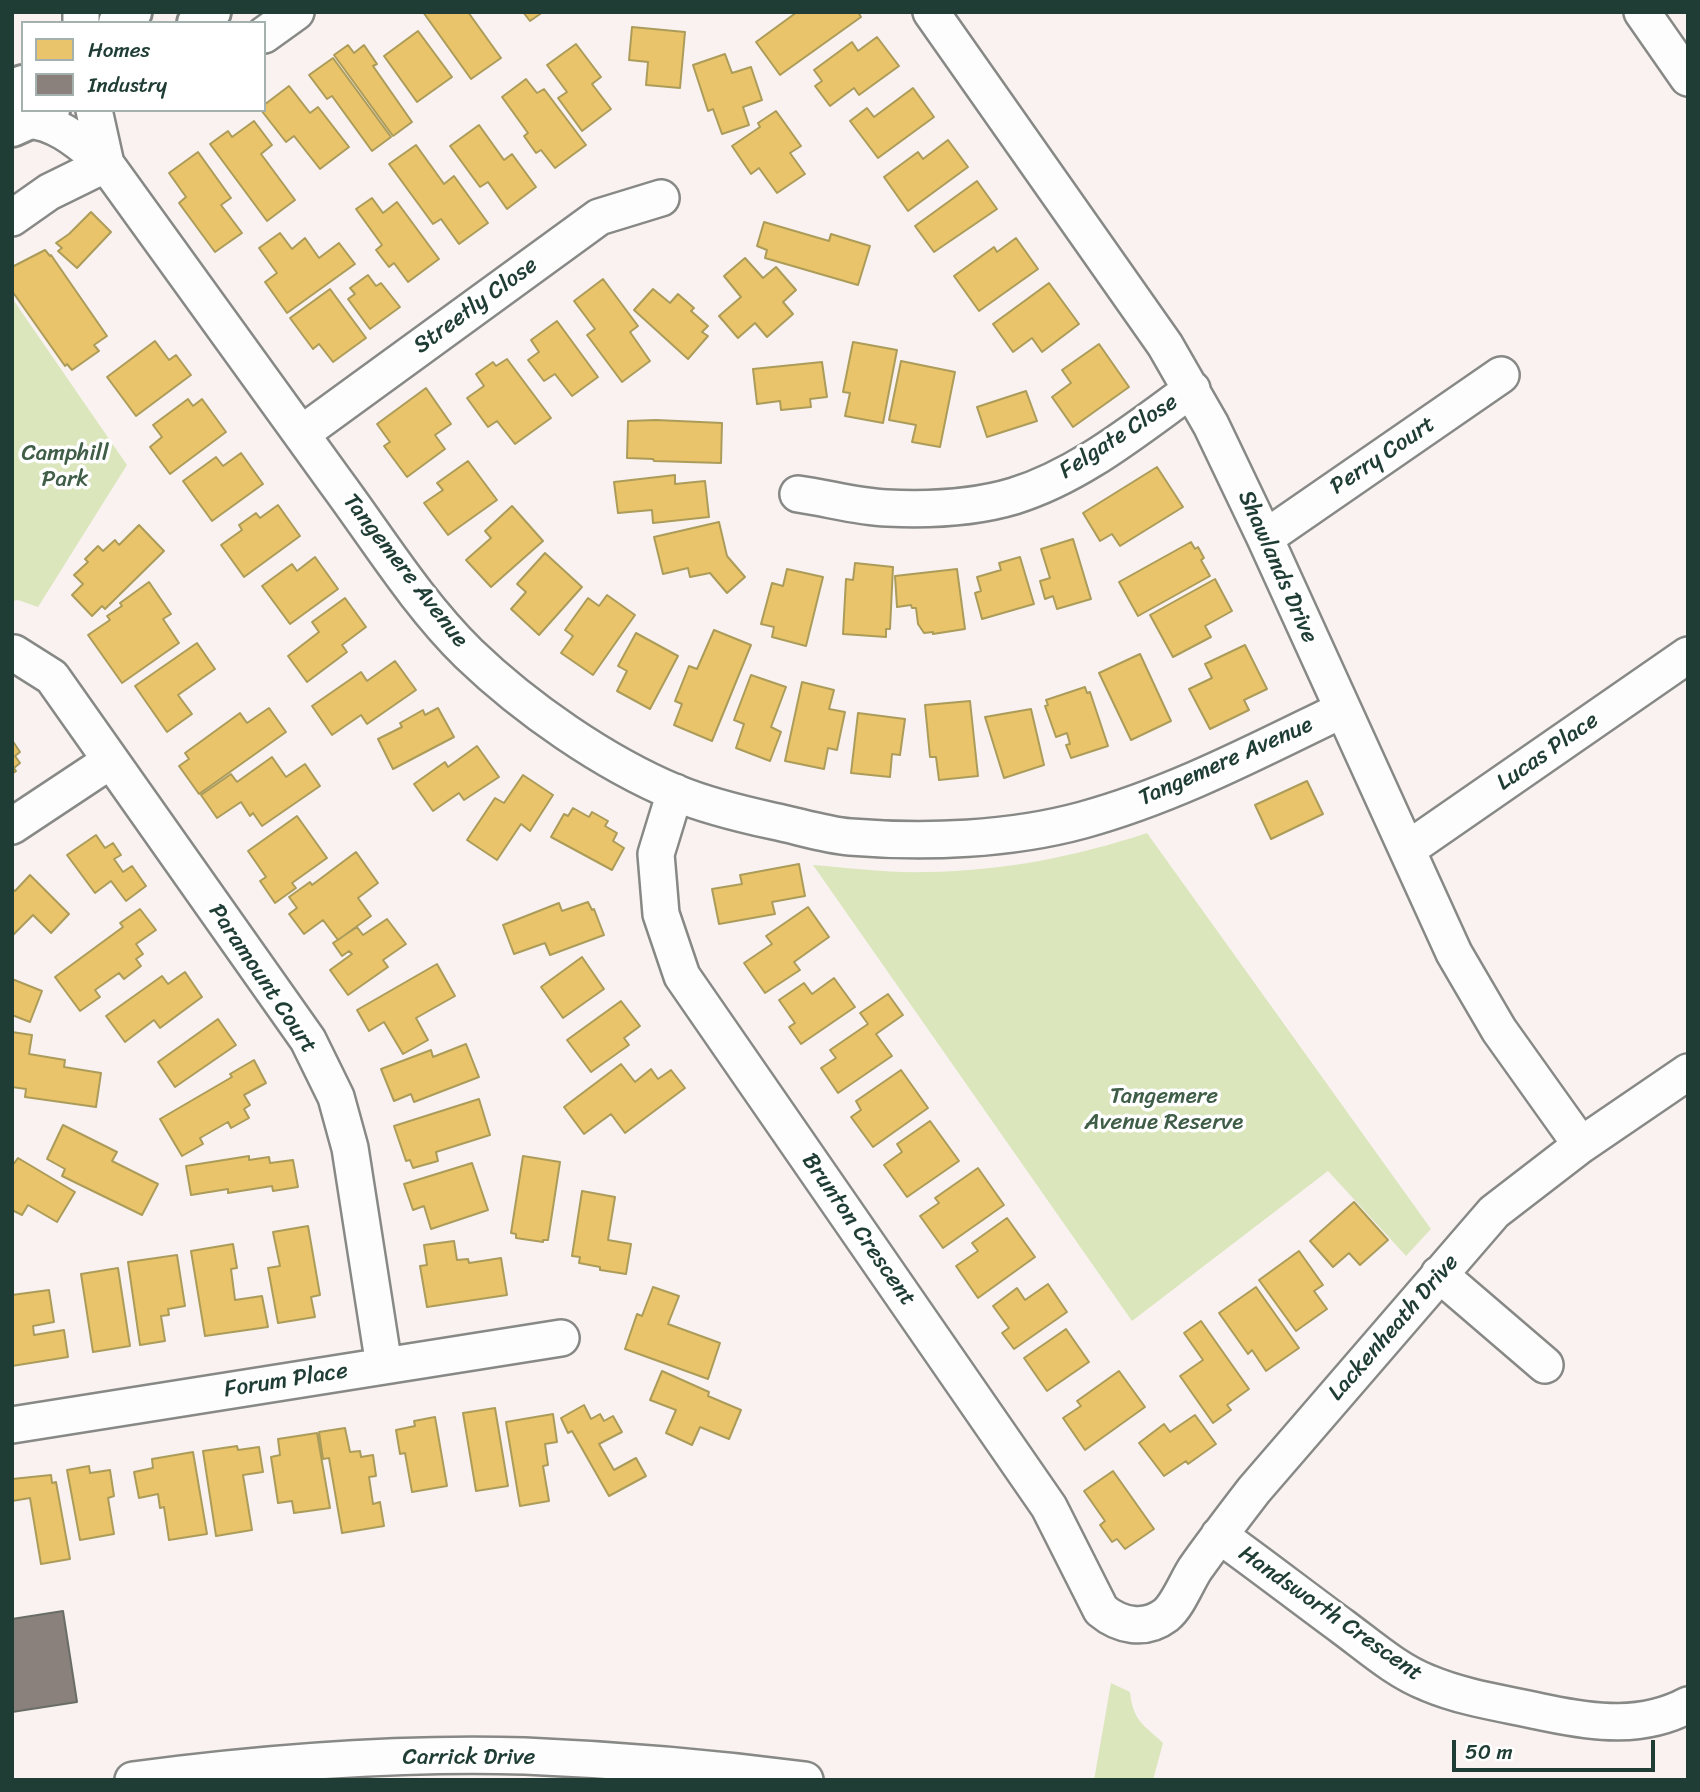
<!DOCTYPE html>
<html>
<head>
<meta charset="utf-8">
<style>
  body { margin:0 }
  #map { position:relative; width:1700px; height:1792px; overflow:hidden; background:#faf2f0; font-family:Sriracha,sans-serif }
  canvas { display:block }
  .frame { position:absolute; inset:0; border:14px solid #1f3d34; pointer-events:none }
  .legend { position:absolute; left:21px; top:21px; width:245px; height:91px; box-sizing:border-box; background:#fff; border:2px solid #a5b1ae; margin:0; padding:9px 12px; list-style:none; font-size:21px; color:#1f3d34 }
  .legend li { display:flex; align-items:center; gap:14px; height:35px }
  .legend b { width:35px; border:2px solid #a5b1ae }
  .scale { position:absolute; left:1452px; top:1740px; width:203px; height:32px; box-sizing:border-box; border:4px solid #1f3d34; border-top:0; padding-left:9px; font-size:21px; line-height:24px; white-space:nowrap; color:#1f3d34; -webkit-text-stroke:5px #fff; paint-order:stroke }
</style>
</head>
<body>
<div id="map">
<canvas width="1700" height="1792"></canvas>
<div class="frame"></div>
<ul class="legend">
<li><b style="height:19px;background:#e9c46a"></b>Homes</li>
<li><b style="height:19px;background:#8a817c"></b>Industry</li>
</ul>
<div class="scale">50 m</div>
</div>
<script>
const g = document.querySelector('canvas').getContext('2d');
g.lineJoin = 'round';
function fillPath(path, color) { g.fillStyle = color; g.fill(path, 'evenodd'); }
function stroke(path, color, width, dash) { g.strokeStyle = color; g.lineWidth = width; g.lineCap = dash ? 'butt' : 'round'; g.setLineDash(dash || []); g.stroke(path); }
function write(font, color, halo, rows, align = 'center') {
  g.font = font + ' Sriracha,sans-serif'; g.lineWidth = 7; g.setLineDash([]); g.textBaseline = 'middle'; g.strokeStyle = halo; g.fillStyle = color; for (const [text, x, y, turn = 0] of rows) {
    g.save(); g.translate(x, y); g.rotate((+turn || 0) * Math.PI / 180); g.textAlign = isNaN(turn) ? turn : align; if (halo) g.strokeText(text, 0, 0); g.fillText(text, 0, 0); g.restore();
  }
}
const green = new Path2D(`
  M 12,298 L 127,465 L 38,607 L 18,600 L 12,601 Z
  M 1147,833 L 1431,1229 L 1406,1256 L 1328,1171 L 1132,1321 L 813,865 C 850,868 888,873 926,872 C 1003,871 1074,857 1147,833 Z
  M 1111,1683 L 1130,1692 C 1133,1721 1143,1724 1163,1743 L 1153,1780 L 1094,1780 Z`);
const homes = new Path2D(`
  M 423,12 L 468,12 L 501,58 L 471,79 Z
  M 523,12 L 543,12 L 530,21 Z
  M 797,12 L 858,12 L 861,17 L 780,75 L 756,42 Z
  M 632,27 L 685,32 L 680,88 L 646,85 L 648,62 L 629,60 Z
  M 418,31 L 452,77 L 417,102 L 384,56 Z
  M 877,37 L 899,66 L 859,95 L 854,88 L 830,106 L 815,86 L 822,81 L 814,70 L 852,42 L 858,51 Z
  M 576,44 L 601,77 L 592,84 L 611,109 L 582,131 L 558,98 L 567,92 L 547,65 Z
  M 348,45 L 354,53 L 364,45 L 377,64 L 373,66 L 412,122 L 393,136 L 334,55 Z
  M 725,54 L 732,73 L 751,67 L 762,100 L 743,107 L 749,125 L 722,134 L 713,109 L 708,111 L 693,65 Z
  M 333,58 L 391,137 L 372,151 L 332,96 L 327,99 L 309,75 Z
  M 526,79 L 537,93 L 544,89 L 586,145 L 555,168 L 541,150 L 536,153 L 524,136 L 528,133 L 502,97 Z
  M 289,86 L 310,113 L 318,107 L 349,147 L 320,169 L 294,136 L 286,142 L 261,110 L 264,110 L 264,105 Z
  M 913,88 L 934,117 L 878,158 L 850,121 L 867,108 L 874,117 Z
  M 776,111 L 801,146 L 790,153 L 805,174 L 777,193 L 759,168 L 751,174 L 732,146 L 760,127 L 758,123 Z
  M 254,121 L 272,145 L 261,154 L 295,200 L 267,221 L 210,144 L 228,131 L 232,137 Z
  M 479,125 L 504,160 L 512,154 L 536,187 L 507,209 L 488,182 L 480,187 L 450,146 Z
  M 948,140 L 968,167 L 908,211 L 884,177 L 918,152 L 923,159 Z
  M 416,145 L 444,184 L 454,176 L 488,223 L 459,244 L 441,219 L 433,224 L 389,164 Z
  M 198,152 L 231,198 L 221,205 L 242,233 L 215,252 L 179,203 L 186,197 L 169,173 Z
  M 977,181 L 997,209 L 934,252 L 915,226 Z
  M 372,198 L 383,213 L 397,202 L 439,259 L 408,282 L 394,263 L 389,267 L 376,250 L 382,245 L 356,209 Z
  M 91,212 L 111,232 L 77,268 L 58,251 L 62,248 L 56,243 L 69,234 Z
  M 764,222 L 829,241 L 831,234 L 870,246 L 858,285 L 765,258 L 767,250 L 757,246 Z
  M 280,233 L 292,249 L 305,238 L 319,258 L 339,243 L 355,264 L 287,313 L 265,282 L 277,273 L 259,248 Z
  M 1016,238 L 1038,269 L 979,311 L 954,276 L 994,247 L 997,252 Z
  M 45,250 L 50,256 L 51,255 L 107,336 L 94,345 L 99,351 L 72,370 L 67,364 L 65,366 L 12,291 L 12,267 Z
  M 745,258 L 763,278 L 776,267 L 796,290 L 783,302 L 793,314 L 767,337 L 755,323 L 738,338 L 719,316 L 741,297 L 724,276 Z
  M 368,275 L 376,286 L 381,283 L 400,307 L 370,329 L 348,299 L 355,294 L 350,288 Z
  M 603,279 L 638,326 L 630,332 L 650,361 L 622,382 L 587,335 L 595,329 L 574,301 Z
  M 1049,283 L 1079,324 L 1042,352 L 1032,338 L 1013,352 L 993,324 Z
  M 330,289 L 366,338 L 333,362 L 319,344 L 313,349 L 290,318 Z
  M 653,289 L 670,303 L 678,294 L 694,308 L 691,311 L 708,326 L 702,332 L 708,336 L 688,359 L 634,310 Z
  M 557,321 L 598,377 L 572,396 L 555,374 L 544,381 L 528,360 L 539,352 L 531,340 Z
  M 155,341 L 169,360 L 176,355 L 191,375 L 136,416 L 107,377 Z
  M 853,342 L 897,350 L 883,423 L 845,416 L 850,393 L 843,392 Z
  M 1099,344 L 1129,387 L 1073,427 L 1052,397 L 1071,383 L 1062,370 Z
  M 507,359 L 551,418 L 515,444 L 497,421 L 488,427 L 467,398 L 484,386 L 476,374 L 493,362 L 496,366 Z
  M 901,361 L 955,372 L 940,447 L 912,442 L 916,425 L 889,420 Z
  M 822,362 L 827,397 L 810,399 L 811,407 L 781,410 L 780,401 L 757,404 L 753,369 Z
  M 426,388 L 451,424 L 435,435 L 445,449 L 407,477 L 384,446 L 390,442 L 377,424 Z
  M 1026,391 L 1037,421 L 987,437 L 977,407 Z
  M 188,399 L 193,406 L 202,399 L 226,432 L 170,474 L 150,447 L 162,437 L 153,425 Z
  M 656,420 L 722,423 L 721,463 L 654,461 L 653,459 L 627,458 L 628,421 Z
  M 241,453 L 263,484 L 212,521 L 183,481 L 216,457 L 223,466 Z
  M 468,461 L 497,500 L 448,535 L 424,503 L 443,490 L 437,483 Z
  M 1157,467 L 1183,507 L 1120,546 L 1112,534 L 1100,541 L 1083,513 Z
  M 675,475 L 675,484 L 705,481 L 709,517 L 653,523 L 652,510 L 618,513 L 614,482 Z
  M 278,505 L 300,536 L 244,577 L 221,545 L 242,530 L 239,525 L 256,513 L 260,518 Z
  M 512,506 L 543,541 L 491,587 L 466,560 L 491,538 L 485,531 Z
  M 719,522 L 727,556 L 745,577 L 727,593 L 710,573 L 690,577 L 688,568 L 663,574 L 654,537 Z
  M 139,525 L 164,551 L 105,609 L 102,606 L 92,616 L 72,595 L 83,584 L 74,575 L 88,562 L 85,559 L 98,546 L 103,551 L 115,540 L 119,545 Z
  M 1073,539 L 1091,599 L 1057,609 L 1053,596 L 1045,599 L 1040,581 L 1050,578 L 1041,549 Z
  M 1191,542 L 1195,549 L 1198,547 L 1204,558 L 1201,560 L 1210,576 L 1138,616 L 1119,582 Z
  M 545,553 L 582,587 L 539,635 L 511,609 L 526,592 L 517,584 Z
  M 315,557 L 338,589 L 290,624 L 262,586 L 292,564 L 297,571 Z
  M 1020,557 L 1034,604 L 982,619 L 975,593 L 981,591 L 977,577 L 1001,570 L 999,563 Z
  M 855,563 L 893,567 L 890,629 L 886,629 L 886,637 L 843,634 L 846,579 L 853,580 Z
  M 787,569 L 823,577 L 806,646 L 772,637 L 774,627 L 761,624 L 772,583 L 783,586 Z
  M 957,569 L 965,629 L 933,634 L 933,632 L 924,633 L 918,624 L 916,608 L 912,608 L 911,605 L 897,607 L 895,576 Z
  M 1215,579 L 1232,611 L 1205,626 L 1211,637 L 1173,657 L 1150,615 Z
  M 149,582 L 171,614 L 163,619 L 179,643 L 122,683 L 88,635 L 110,620 L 107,616 L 122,606 L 120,603 Z
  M 607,595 L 635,615 L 593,675 L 561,653 L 573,636 L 565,630 L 588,598 L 599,606 Z
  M 345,598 L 366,627 L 342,645 L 347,652 L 307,682 L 288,656 L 319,632 L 312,622 Z
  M 714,630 L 751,645 L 712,741 L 674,725 L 682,704 L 675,701 L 689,666 L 697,669 Z
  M 636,633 L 678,656 L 650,709 L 617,691 L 627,671 L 618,666 Z
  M 197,643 L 215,669 L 178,695 L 192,714 L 167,732 L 135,686 Z
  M 1245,645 L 1267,689 L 1244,700 L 1249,710 L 1210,729 L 1189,689 L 1212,678 L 1205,664 Z
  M 1140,654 L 1171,721 L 1131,740 L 1099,673 Z
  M 395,661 L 416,690 L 367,724 L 361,715 L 332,735 L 312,706 L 361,672 L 367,681 Z
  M 751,675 L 786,687 L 771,727 L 781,732 L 770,761 L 736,748 L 744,724 L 734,720 Z
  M 802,682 L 834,690 L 829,709 L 845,712 L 837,750 L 828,748 L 824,769 L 785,761 Z
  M 1085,687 L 1087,693 L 1090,692 L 1108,746 L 1071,758 L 1066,745 L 1070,744 L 1067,733 L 1056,737 L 1045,706 L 1048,705 L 1046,700 Z
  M 970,701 L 978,776 L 939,780 L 936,757 L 930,757 L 925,705 Z
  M 269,708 L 286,732 L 199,794 L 179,766 L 189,759 L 185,753 L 240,713 L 247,723 Z
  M 438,708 L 454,737 L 393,769 L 378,739 L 402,727 L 400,723 L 423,710 L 425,715 Z
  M 1031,709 L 1044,765 L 1004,778 L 985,717 Z
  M 858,713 L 905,719 L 900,755 L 892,754 L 890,777 L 851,773 Z
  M 12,740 L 20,752 L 15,756 L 20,763 L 14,768 L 16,771 L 12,774 Z
  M 477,746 L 499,777 L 464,800 L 459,793 L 433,811 L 414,784 L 445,762 L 448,767 Z
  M 272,757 L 286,777 L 305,764 L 320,786 L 262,826 L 253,813 L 250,816 L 241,802 L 217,818 L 201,795 L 231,774 L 237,782 Z
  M 523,775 L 553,795 L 530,831 L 521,824 L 497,860 L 467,840 L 495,798 L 504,803 Z
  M 1307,781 L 1323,814 L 1271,839 L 1255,805 Z
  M 573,808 L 589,817 L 592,812 L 608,821 L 605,826 L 617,833 L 613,841 L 624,848 L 612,870 L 551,837 L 564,814 L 568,816 Z
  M 297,816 L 327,858 L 292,883 L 296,888 L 275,903 L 260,881 L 266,877 L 248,851 Z
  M 96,835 L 105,848 L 113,843 L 121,855 L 114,859 L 123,872 L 132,866 L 146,886 L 126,901 L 111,881 L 95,893 L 67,855 Z
  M 356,852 L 378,883 L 358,898 L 371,916 L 338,940 L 323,920 L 304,934 L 289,914 L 297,908 L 289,897 L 310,882 L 312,885 Z
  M 799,864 L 805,896 L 772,902 L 775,914 L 719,924 L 712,889 L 742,884 L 740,875 Z
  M 30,875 L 69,914 L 51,933 L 33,915 L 12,936 L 12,889 L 15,891 Z
  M 588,902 L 592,910 L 594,909 L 604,935 L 550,955 L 545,943 L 514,954 L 503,925 L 559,903 L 562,911 Z
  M 808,907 L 829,937 L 794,962 L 800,970 L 765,993 L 744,963 L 772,944 L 766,936 Z
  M 140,909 L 156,930 L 136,944 L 143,954 L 136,959 L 141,966 L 124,979 L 119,973 L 95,990 L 100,997 L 80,1011 L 55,977 L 123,927 L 120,923 Z
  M 387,919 L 406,944 L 383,960 L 388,967 L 348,995 L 330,970 L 352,954 L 349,951 L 342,956 L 333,943 L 357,927 L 363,935 Z
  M 582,957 L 604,989 L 563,1018 L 541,987 Z
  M 437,964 L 455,996 L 416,1018 L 428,1040 L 403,1054 L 384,1022 L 369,1031 L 357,1010 Z
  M 185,972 L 202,997 L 160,1028 L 154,1020 L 125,1042 L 106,1016 L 162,976 L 168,984 Z
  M 834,978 L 855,1007 L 801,1044 L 789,1027 L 795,1023 L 779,1000 L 804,983 L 812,994 Z
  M 12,979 L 42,991 L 30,1022 L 12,1015 Z
  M 888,994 L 903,1015 L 876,1034 L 892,1056 L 838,1093 L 821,1068 L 836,1058 L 830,1050 L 868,1024 L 860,1013 Z
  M 621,1001 L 640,1026 L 624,1038 L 629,1045 L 591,1072 L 567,1040 Z
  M 218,1019 L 236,1045 L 175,1087 L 158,1062 Z
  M 12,1032 L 32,1035 L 29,1054 L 65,1060 L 64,1067 L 101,1073 L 96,1107 L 25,1097 L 26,1089 L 12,1087 Z
  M 466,1044 L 479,1077 L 414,1102 L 411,1094 L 394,1101 L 381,1069 L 431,1050 L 433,1057 Z
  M 254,1060 L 266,1083 L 244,1095 L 250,1105 L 244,1109 L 249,1118 L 231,1128 L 228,1122 L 200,1138 L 203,1144 L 182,1156 L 160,1119 L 232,1077 L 230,1074 Z
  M 621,1064 L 635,1082 L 651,1069 L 658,1079 L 671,1070 L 685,1088 L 625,1133 L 611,1114 L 584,1134 L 564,1107 Z
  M 901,1070 L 928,1108 L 873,1147 L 851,1117 L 861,1110 L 856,1101 Z
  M 479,1099 L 490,1135 L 436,1152 L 438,1161 L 413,1168 L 410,1160 L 406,1161 L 394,1126 Z
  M 930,1121 L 959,1161 L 907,1197 L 884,1165 L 902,1152 L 897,1144 Z
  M 63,1125 L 117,1152 L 112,1161 L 158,1184 L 142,1215 L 62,1176 L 65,1169 L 47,1159 Z
  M 249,1156 L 249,1160 L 269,1157 L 270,1163 L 293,1160 L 298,1187 L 273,1191 L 272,1186 L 228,1193 L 228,1189 L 191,1195 L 186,1166 Z
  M 523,1156 L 560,1162 L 548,1240 L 543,1240 L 543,1242 L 516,1238 L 516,1234 L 511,1233 Z
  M 18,1158 L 75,1192 L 57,1222 L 28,1205 L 22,1215 L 12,1210 L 12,1166 Z
  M 472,1163 L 488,1210 L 431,1229 L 424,1206 L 413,1210 L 404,1184 Z
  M 978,1168 L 1004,1205 L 943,1248 L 920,1216 L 939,1203 L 935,1198 Z
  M 582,1191 L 615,1197 L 608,1240 L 631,1244 L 626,1274 L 600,1270 L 600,1267 L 579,1263 L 580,1257 L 572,1256 Z
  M 1354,1202 L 1388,1240 L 1360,1265 L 1349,1253 L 1333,1267 L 1310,1241 Z
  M 1007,1218 L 1035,1257 L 978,1298 L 956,1266 L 978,1251 L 972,1243 Z
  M 308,1226 L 320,1295 L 311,1297 L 315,1317 L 278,1323 L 268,1268 L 280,1266 L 273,1232 Z
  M 454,1241 L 457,1260 L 468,1259 L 469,1263 L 501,1258 L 507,1295 L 427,1307 L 420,1266 L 427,1265 L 424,1245 Z
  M 233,1244 L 237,1268 L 231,1269 L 235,1300 L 262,1296 L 268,1327 L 205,1336 L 191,1251 Z
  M 1299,1251 L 1323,1285 L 1314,1291 L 1327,1309 L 1296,1331 L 1259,1280 Z
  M 177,1255 L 185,1306 L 168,1309 L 169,1315 L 161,1316 L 165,1341 L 140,1345 L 128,1262 Z
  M 118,1268 L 130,1346 L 93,1352 L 81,1274 Z
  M 1048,1284 L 1067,1312 L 1014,1349 L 1002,1333 L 1009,1328 L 993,1306 L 1017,1288 L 1025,1300 Z
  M 653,1287 L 679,1296 L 668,1324 L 720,1343 L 708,1379 L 625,1349 L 637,1314 L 642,1316 Z
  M 1256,1287 L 1299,1348 L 1266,1371 L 1252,1350 L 1248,1354 L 1219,1313 Z
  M 49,1290 L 54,1322 L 33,1326 L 34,1335 L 64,1330 L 68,1357 L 12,1366 L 12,1295 Z
  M 1201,1321 L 1249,1389 L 1227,1405 L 1231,1410 L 1213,1423 L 1180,1376 L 1203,1360 L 1184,1333 Z
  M 1066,1329 L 1089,1362 L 1047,1391 L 1024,1358 Z
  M 662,1371 L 709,1392 L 708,1396 L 741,1410 L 729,1439 L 700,1427 L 692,1445 L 666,1433 L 676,1410 L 650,1400 Z
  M 1119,1371 L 1145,1407 L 1085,1450 L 1063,1418 L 1081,1406 L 1077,1401 Z
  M 584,1405 L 591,1419 L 600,1414 L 604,1421 L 613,1416 L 622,1432 L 599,1444 L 614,1470 L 636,1458 L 646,1476 L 609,1496 L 572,1431 L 568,1433 L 561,1418 Z
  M 495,1408 L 508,1486 L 476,1491 L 463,1413 Z
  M 553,1414 L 557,1442 L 545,1444 L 548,1465 L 543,1466 L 549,1501 L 520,1506 L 506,1422 Z
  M 1195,1415 L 1216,1444 L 1188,1464 L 1186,1461 L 1164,1476 L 1139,1443 L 1164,1424 L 1170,1432 Z
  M 435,1417 L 447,1486 L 412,1492 L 405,1453 L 400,1454 L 396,1430 L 415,1426 L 414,1421 Z
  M 345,1428 L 350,1452 L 360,1451 L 361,1457 L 373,1455 L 376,1476 L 369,1477 L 373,1504 L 380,1502 L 384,1526 L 342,1533 L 329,1458 L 323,1459 L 319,1432 Z
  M 317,1433 L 330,1508 L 294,1513 L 292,1501 L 278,1503 L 271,1457 L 280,1455 L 278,1439 Z
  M 237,1446 L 238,1450 L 259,1447 L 263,1472 L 243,1475 L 252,1530 L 216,1536 L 203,1451 Z
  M 193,1452 L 207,1534 L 169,1540 L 164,1507 L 160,1508 L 158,1494 L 139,1498 L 134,1472 L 153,1468 L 152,1459 Z
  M 89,1466 L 90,1473 L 110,1470 L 114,1496 L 108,1498 L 114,1534 L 80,1540 L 67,1470 Z
  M 1113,1471 L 1154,1529 L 1125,1549 L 1117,1539 L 1112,1542 L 1100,1525 L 1105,1521 L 1084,1491 Z
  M 51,1475 L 52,1483 L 56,1482 L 70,1559 L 41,1564 L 30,1498 L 12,1501 L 12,1479 Z`);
const industry = new Path2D(`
  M 63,1611 L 77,1702 L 12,1712 L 12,1619 Z`);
const minor = new Path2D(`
  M 81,12 L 81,23
  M 931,12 L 1165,345 L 1211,425 L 1265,538 L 1454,953 L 1499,1030 L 1581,1145
  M 1642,12 L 1688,78
  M 264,35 L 296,12
  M 94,110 L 106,164
  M 27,120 C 59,122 82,145 106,164 C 183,270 259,376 335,481 C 378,539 417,603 469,654 C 525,708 604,763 676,793 C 707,806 741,814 773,821 C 798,826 825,835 850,837 C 925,843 1010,840 1083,820 C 1174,795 1257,751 1342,710
  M 12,218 L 49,192 L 106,164
  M 301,434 L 599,217 L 661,198
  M 798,494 C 827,498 858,507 887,508 C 929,510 974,508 1014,496 C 1081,475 1136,429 1192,389
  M 1265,538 L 1501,375
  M 14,653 L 52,677 L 308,1040 L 336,1097 L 350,1148 L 384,1366
  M 675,792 L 656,854 L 661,914 L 682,976 L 1049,1507 L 1101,1610 C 1120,1626 1145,1631 1166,1615 C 1178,1605 1186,1583 1195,1569 C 1214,1542 1234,1516 1254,1490 L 1494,1212 L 1581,1145 L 1688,1072
  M 12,826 L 110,761
  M 1408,849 L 1688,655
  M 1439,1274 L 1545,1365
  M 12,1425 L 561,1338
  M 1219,1535 C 1261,1565 1302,1597 1343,1627 C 1370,1647 1397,1671 1428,1683 C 1466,1699 1508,1704 1547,1713 C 1595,1723 1643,1729 1688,1705
  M 133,1780 C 262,1763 394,1752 525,1756 C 618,1760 712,1768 805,1780`);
const major = new Path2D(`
  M 118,23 L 132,12
  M 197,23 L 211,12
  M 12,89 L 23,85
  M 12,127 L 50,110`);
const streetNames = [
  ["Streetly Close",476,306,-36],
  ["Felgate Close",1119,437,-33],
  ["Perry Court",1383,456,-34],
  ["Shawlands Drive",1277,567,66],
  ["Tangemere Avenue",405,571,52],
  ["Lucas Place",1548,752,-35],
  ["Tangemere Avenue",1226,762,-24],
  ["Paramount Court",262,979,56],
  ["Brunton Crescent",858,1230,55],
  ["Lackenheath Drive",1394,1328,-49],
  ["Forum Place",286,1381,-9],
  ["Handsworth Crescent",1330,1614,35],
  ["Carrick Drive",469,1758]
];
const parkNames = [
  ["Camphill",65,454],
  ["Park",65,480],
  ["Tangemere",1164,1097],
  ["Avenue Reserve",1164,1123]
];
fillPath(green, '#dbe6bd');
fillPath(homes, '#e9c46a');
stroke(homes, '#ac9c5a', 2);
fillPath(industry, '#8a817c');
stroke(industry, '#6a6d66', 2);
stroke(minor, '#878986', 40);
stroke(major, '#878986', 44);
stroke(minor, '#fefdfd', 35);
stroke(major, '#fefdfd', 38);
write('23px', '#1f3d34', '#fff', streetNames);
write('23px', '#3f5d47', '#fff', parkNames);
</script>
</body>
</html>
